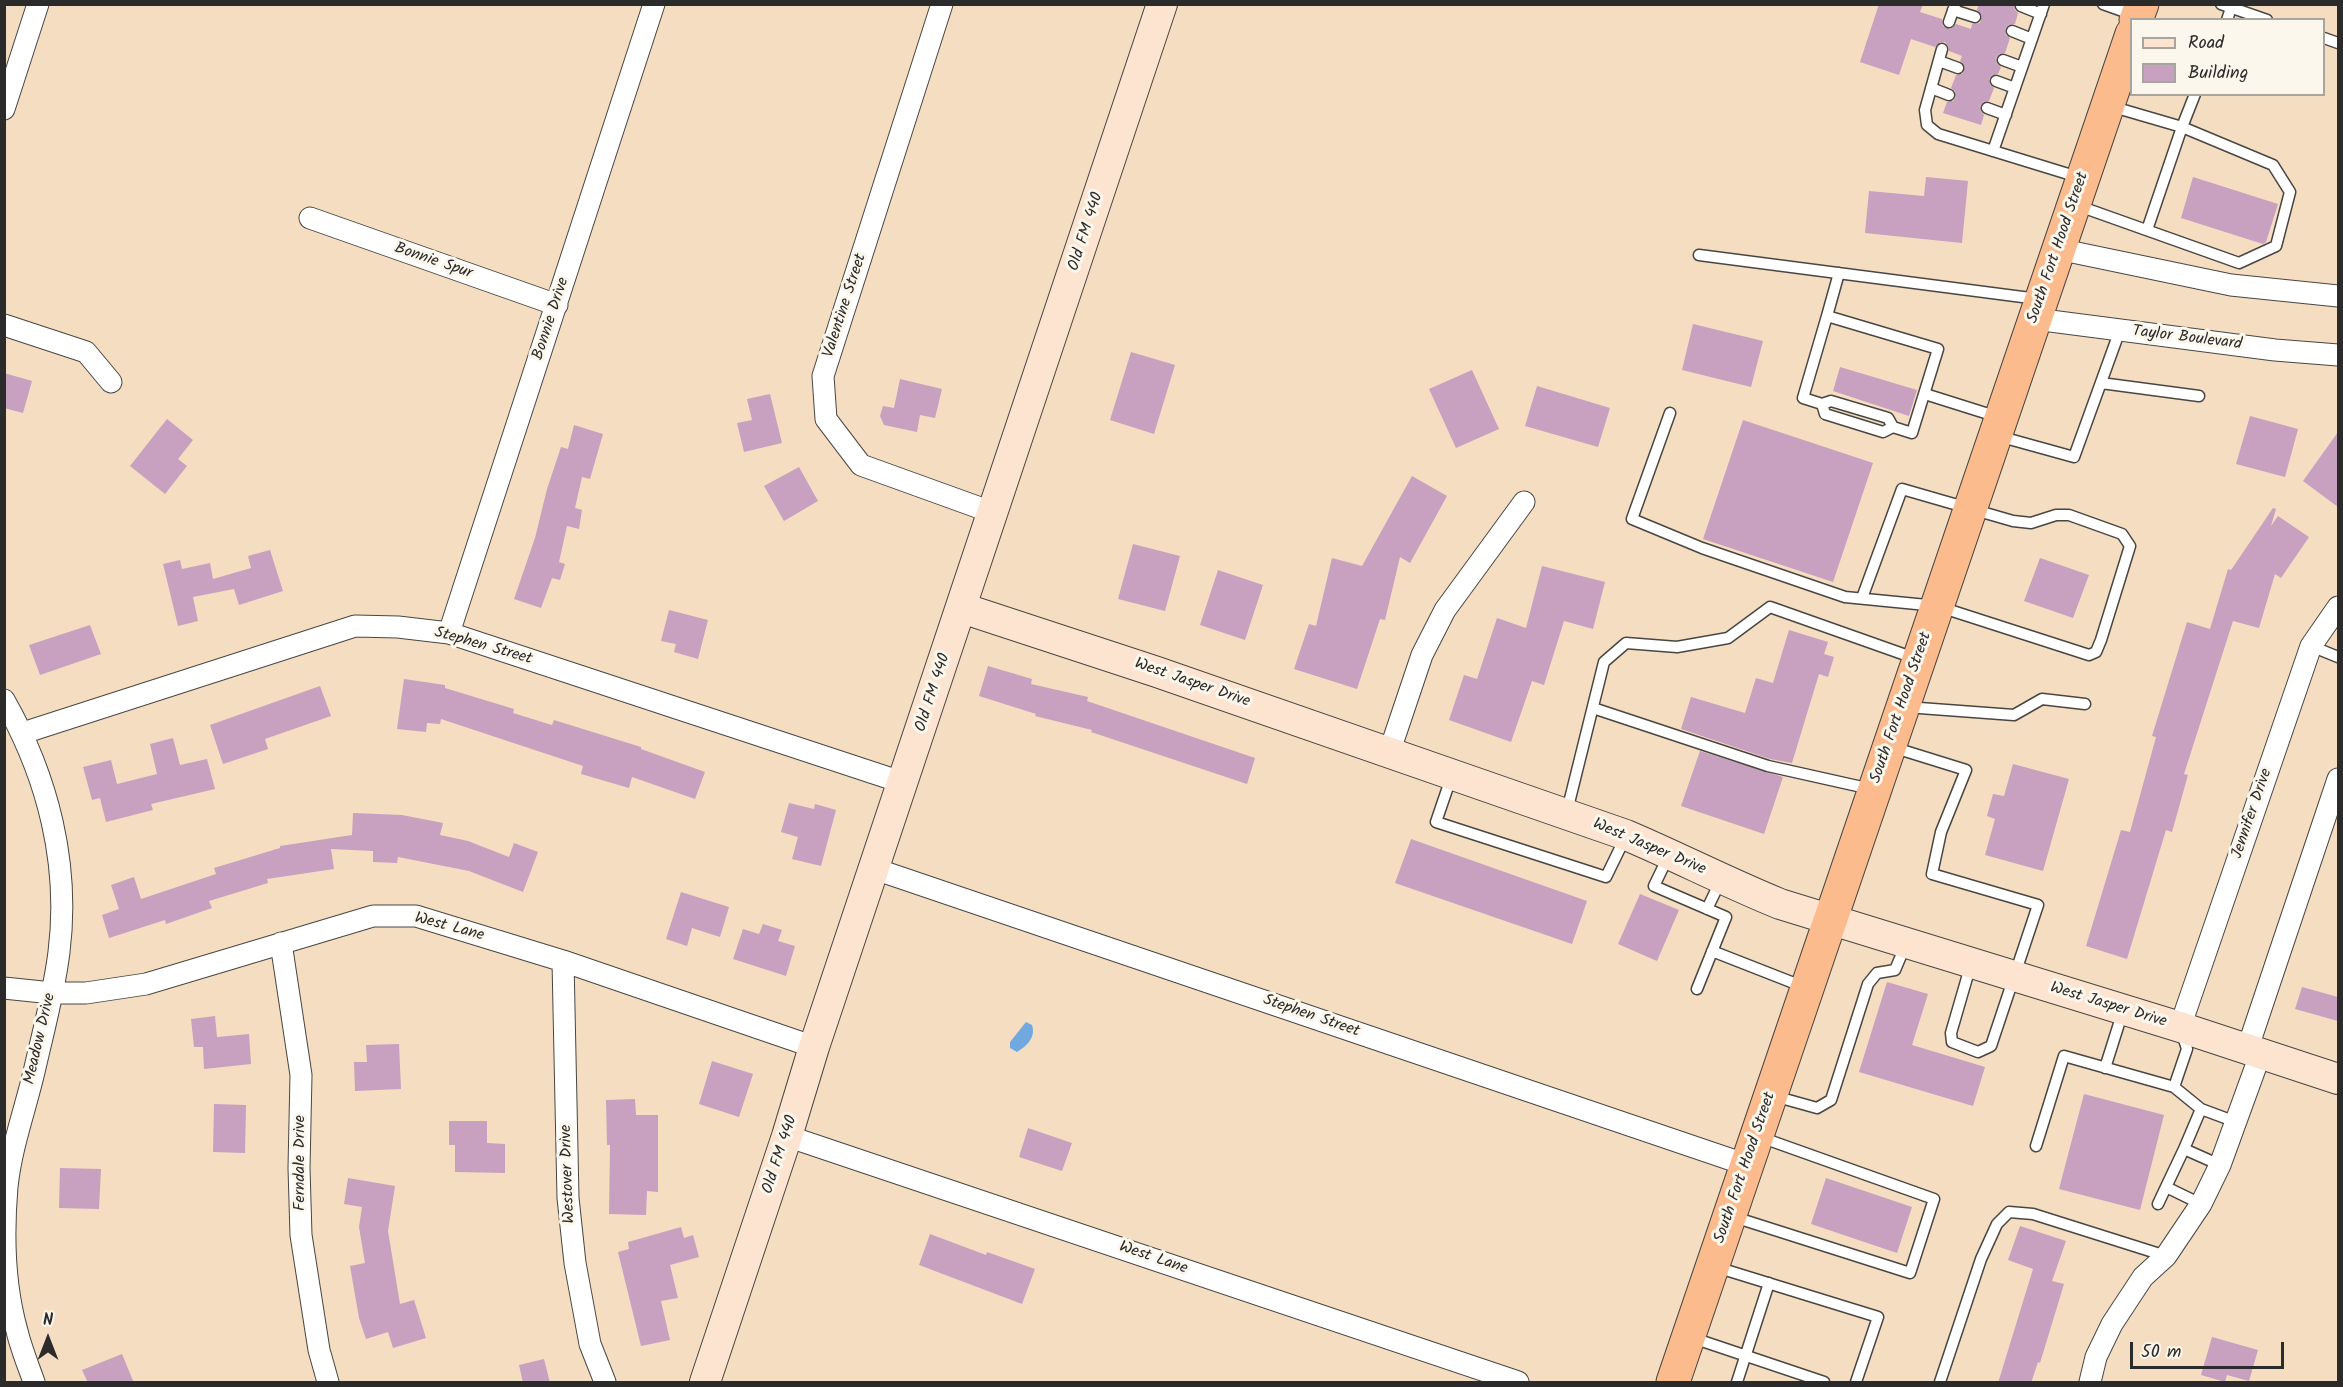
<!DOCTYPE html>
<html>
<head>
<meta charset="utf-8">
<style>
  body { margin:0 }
  #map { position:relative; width:2343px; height:1387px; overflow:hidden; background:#f5ddc1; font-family:Kalam,sans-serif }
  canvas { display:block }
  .frame { position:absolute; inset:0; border:6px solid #2b2b2b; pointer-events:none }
  .legend { position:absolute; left:2130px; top:18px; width:195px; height:78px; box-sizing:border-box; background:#fbf7ec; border:2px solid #a8a59f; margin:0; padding:8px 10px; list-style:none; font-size:18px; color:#2b2b2b }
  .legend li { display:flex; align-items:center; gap:12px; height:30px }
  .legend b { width:30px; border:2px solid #a8a59f }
  .north { position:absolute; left:18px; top:1309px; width:60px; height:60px; -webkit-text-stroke:4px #fbf7ec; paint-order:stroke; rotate:0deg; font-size:16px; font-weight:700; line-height:24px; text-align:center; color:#2b2b2b }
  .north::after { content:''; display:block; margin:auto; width:21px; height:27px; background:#2b2b2b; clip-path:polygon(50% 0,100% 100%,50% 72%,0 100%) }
  .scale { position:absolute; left:2130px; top:1342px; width:154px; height:27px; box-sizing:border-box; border:3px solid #2b2b2b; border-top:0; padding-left:8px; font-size:18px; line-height:21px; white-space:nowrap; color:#2b2b2b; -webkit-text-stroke:4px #fbf7ec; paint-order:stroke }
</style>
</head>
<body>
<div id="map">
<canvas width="2343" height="1387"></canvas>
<div class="frame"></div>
<ul class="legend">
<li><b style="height:8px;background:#fde4d1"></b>Road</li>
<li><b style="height:16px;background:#c8a0c0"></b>Building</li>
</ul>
<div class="north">N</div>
<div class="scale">50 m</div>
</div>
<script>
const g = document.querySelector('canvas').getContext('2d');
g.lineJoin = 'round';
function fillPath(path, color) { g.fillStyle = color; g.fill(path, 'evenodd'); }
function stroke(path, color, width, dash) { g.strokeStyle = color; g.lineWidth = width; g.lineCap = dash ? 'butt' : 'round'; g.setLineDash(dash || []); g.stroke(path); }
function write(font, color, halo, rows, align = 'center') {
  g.font = font + ' Kalam,sans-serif'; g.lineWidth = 6; g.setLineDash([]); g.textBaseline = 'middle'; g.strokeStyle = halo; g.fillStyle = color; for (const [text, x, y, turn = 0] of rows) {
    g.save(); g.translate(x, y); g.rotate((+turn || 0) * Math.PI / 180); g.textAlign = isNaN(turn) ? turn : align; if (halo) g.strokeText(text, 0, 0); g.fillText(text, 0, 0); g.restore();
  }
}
const water = new Path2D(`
  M 1026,1022 L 1032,1025 C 1036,1037 1027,1046 1017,1052 L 1010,1048 L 1010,1042 Z`);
const building = new Path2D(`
  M 1879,4 L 1923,4 L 1920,12 L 1942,19 L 1943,26 L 1950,29 L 1956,24 L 1971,29 L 1972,24 L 1980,23 L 1982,16 L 1977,10 L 1979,4 L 2014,4 L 2015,10 L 2018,13 L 2015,24 L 2008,25 L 2005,29 L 2006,35 L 2010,38 L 2005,53 L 1999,54 L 1996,58 L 1997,64 L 2001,67 L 1998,74 L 1992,75 L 1989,79 L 1990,85 L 1994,88 L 1989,101 L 1983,102 L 1980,106 L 1981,112 L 1984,115 L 1981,125 L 1943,113 L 1947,102 L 1953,101 L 1956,97 L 1955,91 L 1951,88 L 1956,75 L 1962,74 L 1965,67 L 1960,61 L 1962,56 L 1949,51 L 1949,47 L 1945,42 L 1940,42 L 1935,47 L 1911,39 L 1899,75 L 1860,62 Z
  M 1926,177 L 1968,181 L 1962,243 L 1865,233 L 1869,191 L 1924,196 Z
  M 2193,177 L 2278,204 L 2266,242 L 2263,244 L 2181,218 Z
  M 1693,324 L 1763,341 L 1751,387 L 1682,370 Z
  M 1131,352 L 1175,365 L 1154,434 L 1110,420 Z
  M 1840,367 L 1917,390 L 1909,416 L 1833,391 Z
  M 1472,370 L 1499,429 L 1456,448 L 1429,389 Z
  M 4,373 L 32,381 L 23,413 L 4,408 Z
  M 900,379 L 942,389 L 935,418 L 920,415 L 917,432 L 884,425 L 880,416 L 883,406 L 894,408 Z
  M 1537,386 L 1610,408 L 1598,447 L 1525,426 Z
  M 770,394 L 782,443 L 744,452 L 737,423 L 752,420 L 747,399 Z
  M 2250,416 L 2298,429 L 2285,477 L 2236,464 Z
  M 167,419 L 193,440 L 178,459 L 187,466 L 165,494 L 130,466 Z
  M 1743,420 L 1873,463 L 1833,582 L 1703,539 Z
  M 574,425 L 603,434 L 590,479 L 582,477 L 575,508 L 582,510 L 579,529 L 567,526 L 559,562 L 565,564 L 560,580 L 552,578 L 541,608 L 514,599 L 535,538 L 547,489 L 561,447 L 568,449 Z
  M 2338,432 L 2338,507 L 2303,481 Z
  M 799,467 L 818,501 L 784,521 L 764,486 Z
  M 1412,476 L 1447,496 L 1410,563 L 1400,557 L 1385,620 L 1380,619 L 1357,689 L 1294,669 L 1309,624 L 1316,626 L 1332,558 L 1362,566 Z
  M 2273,508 L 2276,509 L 2271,526 L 2278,516 L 2309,537 L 2281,578 L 2275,574 L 2259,628 L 2233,621 L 2184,774 L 2188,775 L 2172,832 L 2166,830 L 2127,959 L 2086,946 L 2121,830 L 2130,832 L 2156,737 L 2152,736 L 2187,622 L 2210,629 L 2228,569 L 2231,570 Z
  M 1133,544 L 1180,556 L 1165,611 L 1118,599 Z
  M 270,550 L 283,591 L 239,605 L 234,589 L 193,597 L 198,621 L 178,626 L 163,564 L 180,560 L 182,569 L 210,563 L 213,579 L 251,568 L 248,556 Z
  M 2040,558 L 2089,575 L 2073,618 L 2024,601 Z
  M 1542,566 L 1605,582 L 1593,629 L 1564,621 L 1544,685 L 1532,681 L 1511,742 L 1449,720 L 1464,675 L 1477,679 L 1497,618 L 1526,628 Z
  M 1218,570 L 1263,585 L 1245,640 L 1200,625 Z
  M 669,610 L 708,620 L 698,659 L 674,652 L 676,644 L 661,641 Z
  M 90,625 L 101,654 L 40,675 L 29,645 Z
  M 1789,630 L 1828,642 L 1824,654 L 1834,657 L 1828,677 L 1819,674 L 1792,763 L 1770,759 L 1681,729 L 1691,697 L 1745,713 L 1756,678 L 1773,683 Z
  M 988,666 L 1032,679 L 1031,684 L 1088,697 L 1087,701 L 1255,758 L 1247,784 L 1091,732 L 1092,730 L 1035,716 L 1036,714 L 979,696 Z
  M 404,679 L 445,685 L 445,688 L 514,709 L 513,713 L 552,725 L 554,720 L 641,747 L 641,749 L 705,772 L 695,799 L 632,777 L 629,788 L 581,774 L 583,766 L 441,719 L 440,724 L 427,723 L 426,732 L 397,729 Z
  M 320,686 L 331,716 L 265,739 L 268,749 L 223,764 L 210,725 Z
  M 173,738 L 180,765 L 207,759 L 215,789 L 151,804 L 153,810 L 106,822 L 100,798 L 92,800 L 83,767 L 111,760 L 117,784 L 157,774 L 150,744 Z
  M 1700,751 L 1783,777 L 1764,834 L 1681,806 Z
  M 2013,764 L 2069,779 L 2043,871 L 1985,855 L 1995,819 L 1987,816 L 1993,794 L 2004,796 Z
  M 789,803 L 814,809 L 815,804 L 836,810 L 821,866 L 792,859 L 798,837 L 781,832 Z
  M 353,813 L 402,815 L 443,823 L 440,835 L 468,841 L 509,857 L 514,843 L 538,852 L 523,892 L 469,871 L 398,857 L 397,863 L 373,862 L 373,851 L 331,849 L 334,869 L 267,879 L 268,883 L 209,901 L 212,908 L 166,924 L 165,920 L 109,938 L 102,915 L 119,909 L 111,885 L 134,877 L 141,899 L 216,874 L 214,868 L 280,848 L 280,846 L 352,835 Z
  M 1411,839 L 1587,901 L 1572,944 L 1395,883 Z
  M 681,892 L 729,907 L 720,937 L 692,928 L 687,946 L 666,939 Z
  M 1640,894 L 1679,910 L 1657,961 L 1618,944 Z
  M 763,924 L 782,930 L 778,941 L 795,946 L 786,976 L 733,959 L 743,929 L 759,934 Z
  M 1887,982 L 1928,994 L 1912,1045 L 1985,1067 L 1973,1106 L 1859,1072 Z
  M 2302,987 L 2338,997 L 2338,1021 L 2295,1009 Z
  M 215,1016 L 217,1037 L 249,1034 L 251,1064 L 204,1069 L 203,1047 L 194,1047 L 191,1019 Z
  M 399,1044 L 401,1089 L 355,1091 L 354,1062 L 367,1062 L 366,1045 Z
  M 712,1061 L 753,1074 L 739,1117 L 699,1104 Z
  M 2084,1094 L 2164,1115 L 2140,1210 L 2059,1189 Z
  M 635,1099 L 636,1115 L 658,1115 L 658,1192 L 647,1191 L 646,1215 L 609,1214 L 610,1145 L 607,1145 L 606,1100 Z
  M 214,1104 L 246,1105 L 245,1153 L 213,1152 Z
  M 449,1121 L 487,1121 L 487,1143 L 505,1144 L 505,1173 L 455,1172 L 455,1145 L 449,1145 Z
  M 1028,1128 L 1072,1143 L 1062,1171 L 1019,1157 Z
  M 60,1168 L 101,1169 L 99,1209 L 59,1208 Z
  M 348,1178 L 395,1186 L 388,1231 L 400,1304 L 414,1300 L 426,1338 L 393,1348 L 388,1332 L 366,1339 L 359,1318 L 350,1266 L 365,1263 L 359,1227 L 362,1207 L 344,1204 Z
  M 1826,1178 L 1912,1207 L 1897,1253 L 1811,1224 Z
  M 2020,1226 L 2066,1241 L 2052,1281 L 2064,1284 L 2040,1363 L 2038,1362 L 2031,1383 L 1998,1383 L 2033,1269 L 2008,1260 Z
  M 681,1227 L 684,1238 L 693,1235 L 699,1257 L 670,1265 L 678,1298 L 661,1301 L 670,1340 L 641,1346 L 618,1252 L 629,1249 L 628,1242 Z
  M 930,1234 L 986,1255 L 987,1252 L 1035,1269 L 1022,1304 L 919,1265 Z
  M 2212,1337 L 2258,1350 L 2249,1381 L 2227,1375 L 2225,1382 L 2201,1375 Z
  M 122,1354 L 134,1383 L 88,1383 L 82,1370 Z
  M 544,1359 L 550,1383 L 523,1383 L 519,1365 Z`);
const lane = new Path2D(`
  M 2103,4 L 2134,15
  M 2221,4 L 2267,20
  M 2021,6 L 2041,14
  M 1953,10 L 1975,17
  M 2227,20 L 2231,8
  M 1949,22 L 1955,5
  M 2012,31 L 2032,39
  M 2324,38 L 2338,43
  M 1942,49 L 1925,110 L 1927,125 L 1938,134 L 2078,177
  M 2003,60 L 2022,67
  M 1939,61 L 1958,68
  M 1996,81 L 2015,88
  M 1931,88 L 1949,95
  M 2110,106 L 2182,127 L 2147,230
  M 1987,108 L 2006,115
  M 1993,151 L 2044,4
  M 2076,205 L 2239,263 L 2276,246 L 2290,192 L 2273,165 L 2182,127 L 2195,94
  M 1699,255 L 2038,299
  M 1827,316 L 1803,398 L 1822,404 L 1831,401 L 1888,418 L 1893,427
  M 2101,383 L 2199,396
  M 1925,394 L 1998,417
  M 1822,404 L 1825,414 L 1883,432 L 1893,427 L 1912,433 L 1938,349 L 1827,316 L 1839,273
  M 1670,413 L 1632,519 L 1702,548 L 1845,597 L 1937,606 L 2089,655 L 2096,652 L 2101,640 L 2130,546 L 2122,534 L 2069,515 L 2056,515 L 2031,523 L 2013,521 L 1902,489 L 1862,598
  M 1998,436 L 2074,457 L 2120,330
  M 2311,646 L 2338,657
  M 1906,707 L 2014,715 L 2042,699 L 2085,704
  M 1593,708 L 1768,766 L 1871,789
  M 1892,747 L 1966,770 L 1941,832 L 1932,874 L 2038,905 L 1991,1046 L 1978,1052 L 1952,1042 L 1951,1033 L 1971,964
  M 1452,775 L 1436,822 L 1606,877 L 1625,838
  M 1567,811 L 1604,662 L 1626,643 L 1677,647 L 1728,638 L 1770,607 L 1917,659
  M 1668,857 L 1654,886 L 1726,917 L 1697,989
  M 1707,909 L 1721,880
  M 1712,951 L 1804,987
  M 2105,1068 L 2123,1011
  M 2174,1087 L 2201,1109 L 2236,1122
  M 1774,1096 L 1817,1108 L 1831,1100 L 1868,984 L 1877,973 L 1895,970 L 1906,944
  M 2201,1109 L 2184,1149 L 2220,1165
  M 2036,1146 L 2064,1056 L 2174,1087 L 2187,1049 L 2182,1033
  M 2184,1149 L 2166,1187 L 2201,1204
  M 2158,1204 L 2166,1187
  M 1734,1217 L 1910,1273 L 1934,1199 L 1760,1137
  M 1716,1267 L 1878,1317 L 1856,1382
  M 1690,1337 L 1824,1382
  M 1737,1382 L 1769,1283
  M 1940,1382 L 1981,1259 L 1997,1224 L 2009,1212 L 2033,1214 L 2166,1256`);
const street = new Path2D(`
  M 942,4 L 823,376 L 826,419 L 861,465 L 994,513
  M 4,109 L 38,4
  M 310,218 L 557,305
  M 2058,249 L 2231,285 L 2338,296
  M 2035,319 L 2275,350 L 2338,355
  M 4,325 L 86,352 L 111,382
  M 449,633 L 654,4
  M 4,700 C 48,777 70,864 59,952 C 54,993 43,1032 34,1072 C 25,1110 11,1148 7,1187 C 3,1234 4,1285 17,1331 C 21,1348 28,1365 34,1382
  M 23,733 L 355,626 L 398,627 L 449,633 L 904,783
  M 1389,753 L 1422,655 L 1445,610 L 1524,502
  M 875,869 L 1747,1165
  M 281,943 L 301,1075 L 299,1168 L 301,1235 L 319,1350 L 328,1382
  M 563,961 L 568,1198 L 575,1263 L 590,1344 L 605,1382
  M 4,988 L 52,993 L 86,993 L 146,984 L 373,916 L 416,916 L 563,961 L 814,1047
  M 2180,1027 L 2311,646 L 2338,607
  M 2247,1050 L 2338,779
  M 787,1136 L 1518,1382
  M 2090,1382 L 2096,1357 L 2112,1324 L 2143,1277 L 2166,1256 L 2201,1204 L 2220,1165 L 2260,1055`);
const secondary = new Path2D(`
  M 962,608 L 1157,672 L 1626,835 C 1678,857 1728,883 1780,904 L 2180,1027 L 2338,1079
  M 705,1382 L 787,1136 L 814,1047 L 1162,4`);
const highway = new Path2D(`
  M 2136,20 L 2142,4
  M 1673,1382 L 2132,34`);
const streetNames = [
  ["Old FM 440",1087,232,-72],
  ["South Fort Hood Street",2059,248,-71],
  ["Bonnie Spur",433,262,19],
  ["Valentine Street",846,306,-72],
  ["Bonnie Drive",552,319,-72],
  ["Taylor Boulevard",2187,339,7],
  ["Stephen Street",483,647,16],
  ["West Jasper Drive",1192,684,19],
  ["Old FM 440",934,693,-72],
  ["South Fort Hood Street",1902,708,-71],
  ["Jennifer Drive",2253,814,-71],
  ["West Jasper Drive",1649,848,23],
  ["West Lane",449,928,15],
  ["West Jasper Drive",2108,1006,17],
  ["Stephen Street",1311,1017,19],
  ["Meadow Drive",41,1039,-77],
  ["Old FM 440",781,1155,-72],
  ["Ferndale Drive",301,1163,-90],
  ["South Fort Hood Street",1746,1168,-71],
  ["Westover Drive",569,1174,-92],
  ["West Lane",1153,1259,19]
];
fillPath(water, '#70a9df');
fillPath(building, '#c8a0c0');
stroke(lane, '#494642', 13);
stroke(street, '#494642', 23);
stroke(secondary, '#494642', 32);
stroke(highway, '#494642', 35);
stroke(lane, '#fff', 10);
stroke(street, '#fff', 21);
stroke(secondary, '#fde4d1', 30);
stroke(highway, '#fbbb8d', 33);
write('16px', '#2b2b2b', '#fbf7ec', streetNames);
</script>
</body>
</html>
